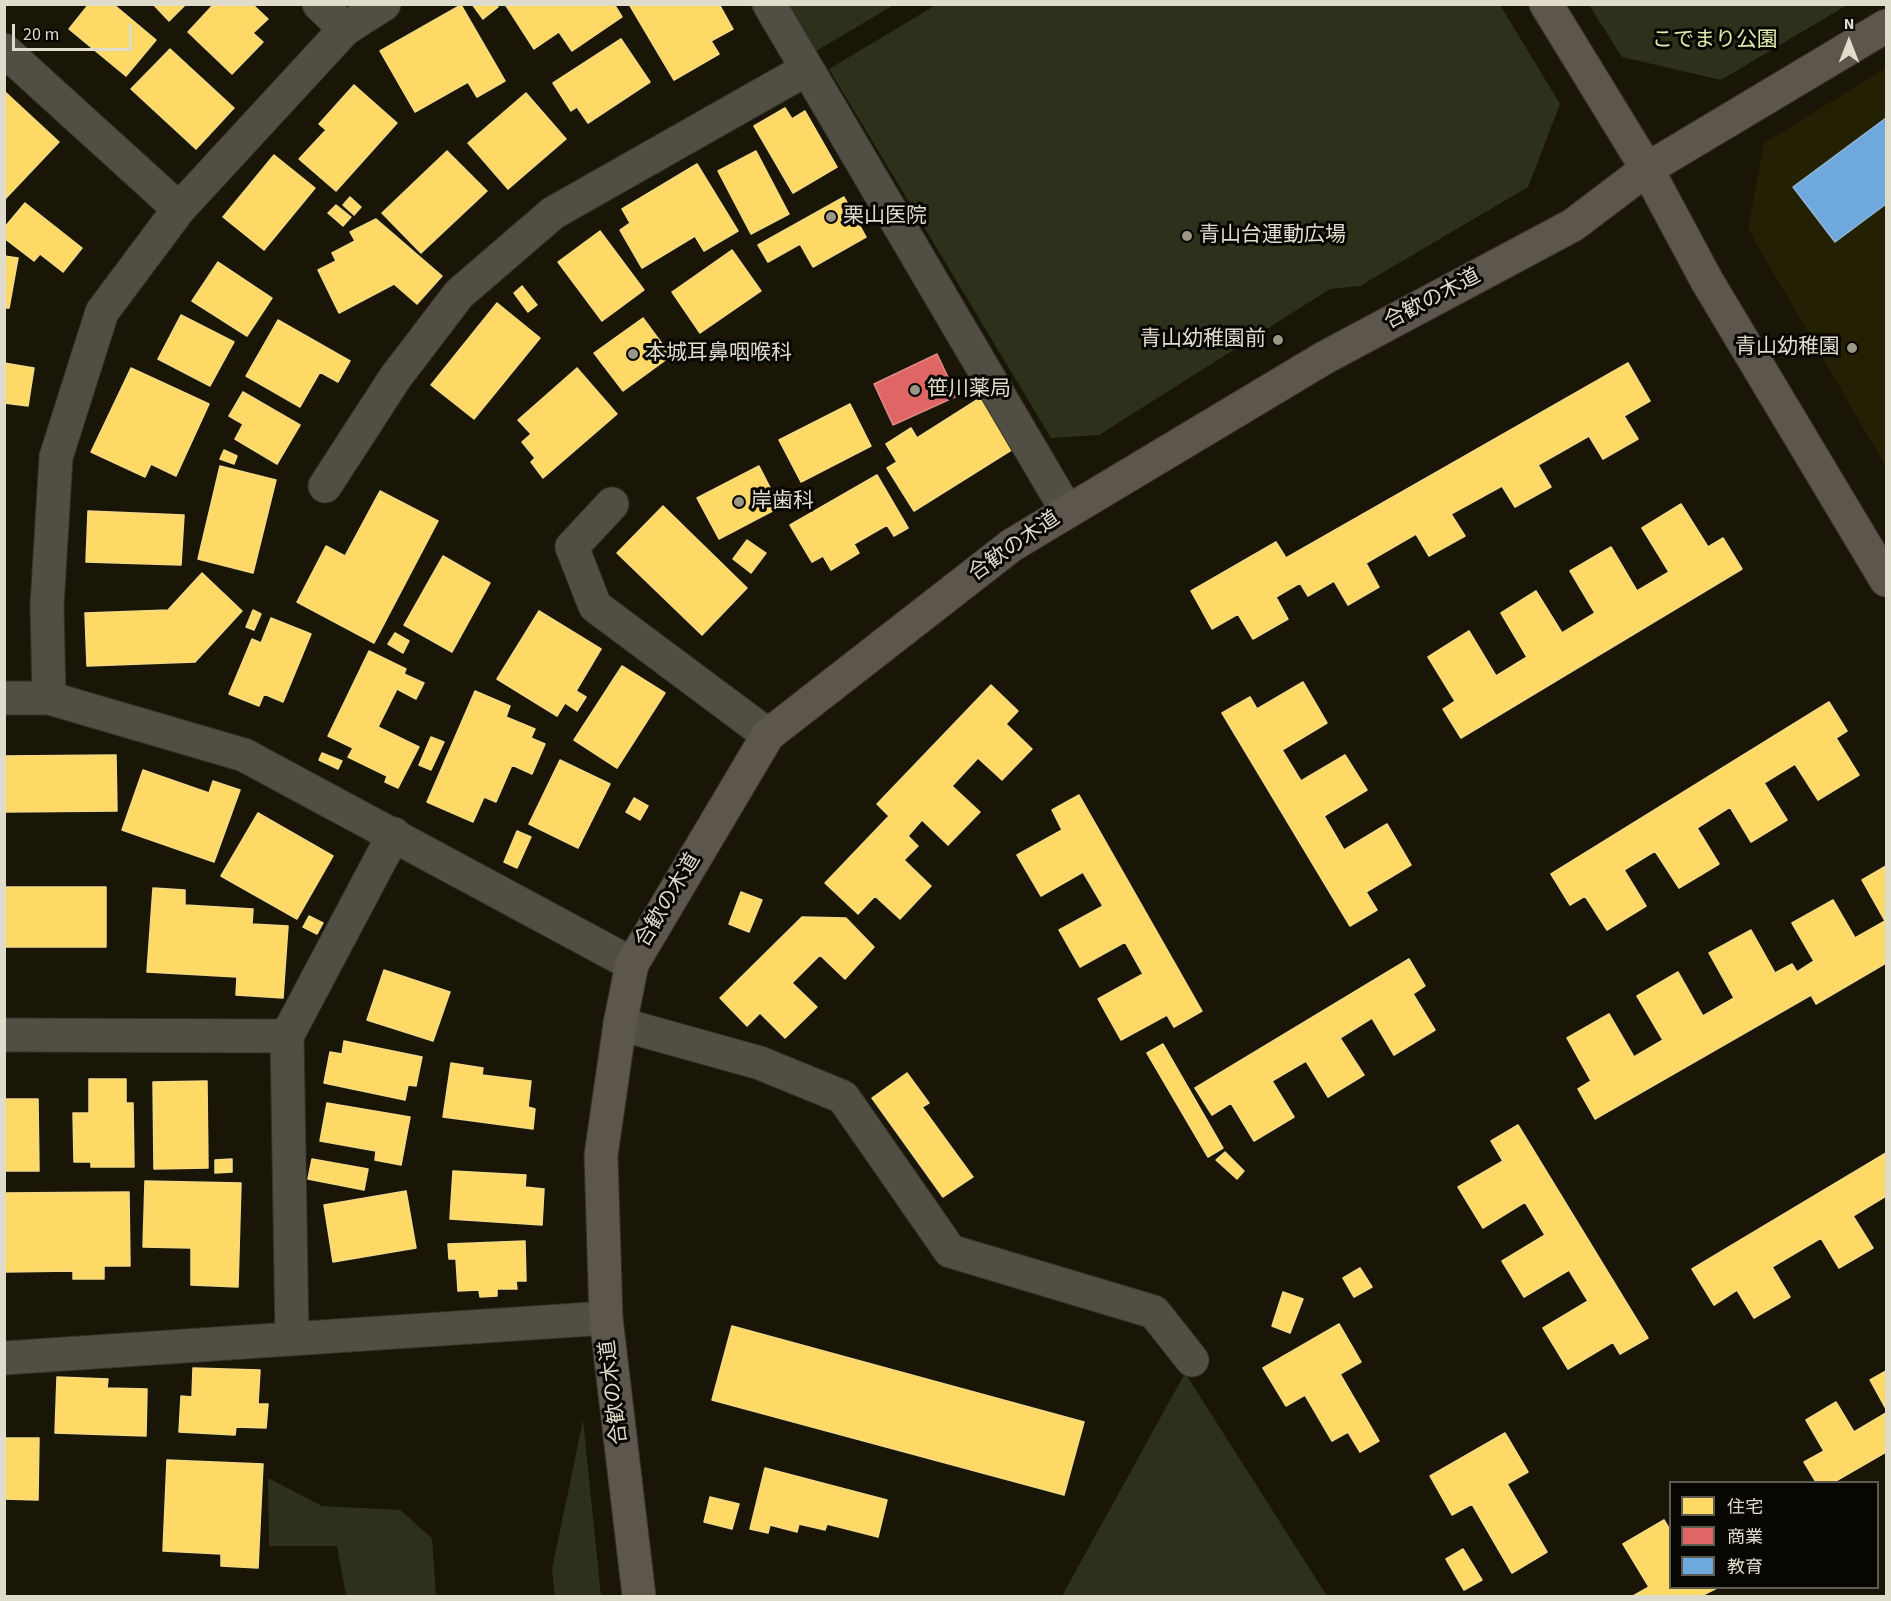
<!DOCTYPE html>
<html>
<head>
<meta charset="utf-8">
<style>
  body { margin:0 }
  #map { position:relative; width:1891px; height:1601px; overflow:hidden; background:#191607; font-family:"Source Sans 3","Noto Sans JP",sans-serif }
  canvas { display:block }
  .frame { position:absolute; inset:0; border:6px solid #dfdccb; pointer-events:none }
  .legend { position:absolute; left:1669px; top:1481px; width:210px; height:108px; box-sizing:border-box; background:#080600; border:2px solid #5e5c51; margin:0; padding:8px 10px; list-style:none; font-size:18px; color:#dfdccb }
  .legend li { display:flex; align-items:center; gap:12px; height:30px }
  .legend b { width:30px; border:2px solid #5e5c51 }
  .north { position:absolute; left:1819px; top:12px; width:60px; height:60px; -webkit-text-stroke:4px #080600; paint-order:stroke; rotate:0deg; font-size:16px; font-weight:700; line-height:24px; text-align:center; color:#dfdccb }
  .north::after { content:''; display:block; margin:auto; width:21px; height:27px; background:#dfdccb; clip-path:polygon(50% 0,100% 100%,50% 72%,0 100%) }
  .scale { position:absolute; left:12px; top:24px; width:120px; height:27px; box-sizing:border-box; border:3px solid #dfdccb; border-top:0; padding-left:8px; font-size:18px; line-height:21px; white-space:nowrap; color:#dfdccb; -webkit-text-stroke:4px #080600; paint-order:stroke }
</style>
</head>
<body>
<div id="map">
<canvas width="1891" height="1601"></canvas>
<div class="frame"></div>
<ul class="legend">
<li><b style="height:16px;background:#ffd966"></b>住宅</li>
<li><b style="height:16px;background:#e06666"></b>商業</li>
<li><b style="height:16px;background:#6fa8dc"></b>教育</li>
</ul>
<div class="north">N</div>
<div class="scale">20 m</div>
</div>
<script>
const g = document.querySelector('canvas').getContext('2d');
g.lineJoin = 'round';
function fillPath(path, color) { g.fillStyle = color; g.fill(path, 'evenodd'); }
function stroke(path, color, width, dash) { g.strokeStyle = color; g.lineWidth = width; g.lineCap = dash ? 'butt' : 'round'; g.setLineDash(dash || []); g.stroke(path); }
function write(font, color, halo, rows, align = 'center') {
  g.font = font + ' "Source Sans 3","Noto Sans JP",sans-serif'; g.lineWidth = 6; g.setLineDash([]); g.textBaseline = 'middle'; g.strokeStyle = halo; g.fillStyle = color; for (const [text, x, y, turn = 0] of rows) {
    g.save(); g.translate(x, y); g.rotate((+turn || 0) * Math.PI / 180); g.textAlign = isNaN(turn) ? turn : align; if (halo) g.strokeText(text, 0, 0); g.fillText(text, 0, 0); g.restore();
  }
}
const built = new Path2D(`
  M 1886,68 L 1886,467 L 1748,229 L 1764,143 Z`);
const green = new Path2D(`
  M 790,5 L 894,5 L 816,51 Z
  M 1500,5 L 1560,104 L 1528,187 L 1360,286 L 1330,289 L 1099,435 L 1051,438 L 829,69 L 936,5 Z
  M 1589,5 L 1847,5 L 1721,80 L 1622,57 Z
  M 1185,1373 L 1327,1596 L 1062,1596 Z
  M 583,1420 L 601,1596 L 555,1596 L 552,1569 Z
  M 268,1478 L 322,1506 L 400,1510 L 432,1538 L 436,1596 L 346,1596 L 337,1546 L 269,1546 Z`);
const homes = new Path2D(`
  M 89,4 L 113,4 L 156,40 L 126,76 L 69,29 Z
  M 153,4 L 186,4 L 169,21 Z
  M 214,4 L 252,4 L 268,19 L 253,33 L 263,42 L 232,74 L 188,32 Z
  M 472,4 L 496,4 L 498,7 L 483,19 Z
  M 505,4 L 614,4 L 622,17 L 572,51 L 559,32 L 534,49 Z
  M 629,4 L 719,4 L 733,29 L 711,41 L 719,54 L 674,80 Z
  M 461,5 L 505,81 L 477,97 L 468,82 L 415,112 L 380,51 Z
  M 621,39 L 650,82 L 588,123 L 577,107 L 571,111 L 553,83 Z
  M 170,49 L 234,108 L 196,149 L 131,89 Z
  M 354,85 L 397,123 L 336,191 L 299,159 L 326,130 L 319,124 Z
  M 4,91 L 59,142 L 6,198 L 4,197 Z
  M 526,93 L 566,139 L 508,189 L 468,143 Z
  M 785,108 L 792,119 L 805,111 L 837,167 L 793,193 L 754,126 Z
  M 447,151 L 487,191 L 421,253 L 382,213 Z
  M 756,151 L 789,214 L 751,234 L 718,171 Z
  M 274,155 L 315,188 L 264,250 L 223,217 Z
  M 697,164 L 738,231 L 704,251 L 695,236 L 642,268 L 620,230 L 630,223 L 622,209 Z
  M 350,197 L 361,207 L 354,215 L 343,205 Z
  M 844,197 L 866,237 L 813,267 L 800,244 L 768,262 L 758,245 Z
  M 25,203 L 82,248 L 63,272 L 40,254 L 34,261 L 4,238 L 4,228 Z
  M 336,205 L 351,217 L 343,226 L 328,213 Z
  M 376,219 L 442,276 L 417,304 L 394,284 L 339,313 L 318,270 L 336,261 L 332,253 L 355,241 L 350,232 Z
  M 600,231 L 644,290 L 602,321 L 558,262 Z
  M 732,250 L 761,291 L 700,333 L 672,292 Z
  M 4,256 L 18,258 L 9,308 L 4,308 Z
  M 218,262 L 272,298 L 247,336 L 192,301 Z
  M 522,286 L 537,305 L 528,312 L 514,293 Z
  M 497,303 L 540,338 L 474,419 L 431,385 Z
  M 181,315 L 234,342 L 210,386 L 158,359 Z
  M 643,318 L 671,356 L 623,391 L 594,353 Z
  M 278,320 L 350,361 L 338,382 L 320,372 L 300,407 L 246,376 Z
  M 4,363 L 34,368 L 28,406 L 4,403 Z
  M 1628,363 L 1650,401 L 1624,416 L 1638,439 L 1603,459 L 1589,436 L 1538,465 L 1551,487 L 1515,507 L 1502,486 L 1451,514 L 1465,536 L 1429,556 L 1416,534 L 1366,563 L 1379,587 L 1348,605 L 1334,581 L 1308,596 L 1300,583 L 1276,597 L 1288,619 L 1253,639 L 1238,614 L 1212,629 L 1191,591 L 1276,542 L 1286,558 Z
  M 131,368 L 209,404 L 176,476 L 151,464 L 145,477 L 91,452 Z
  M 577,368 L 617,414 L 543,478 L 531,462 L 535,458 L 522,442 L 531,434 L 518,420 Z
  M 243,392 L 300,425 L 277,464 L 235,439 L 243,424 L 229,416 Z
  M 980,398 L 1013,449 L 914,511 L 887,468 L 897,462 L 886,444 L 911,428 L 917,438 Z
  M 850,404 L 871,446 L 801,482 L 779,440 Z
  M 224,450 L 237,456 L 234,464 L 220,459 Z
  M 220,466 L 276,480 L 253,573 L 198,559 Z
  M 759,466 L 780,507 L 719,539 L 697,498 Z
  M 877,475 L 908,528 L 894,536 L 887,525 L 854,544 L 859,553 L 831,570 L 823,556 L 812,562 L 790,525 Z
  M 380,491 L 438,521 L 374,643 L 297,602 L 326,546 L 345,556 Z
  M 1681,504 L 1708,547 L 1723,538 L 1742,569 L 1461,738 L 1443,709 L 1455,701 L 1428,657 L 1469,631 L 1496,676 L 1527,657 L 1501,613 L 1536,591 L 1562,633 L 1595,613 L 1570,571 L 1611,547 L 1637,591 L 1669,572 L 1642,528 Z
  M 663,506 L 747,588 L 702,635 L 617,553 Z
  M 88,511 L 184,515 L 181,565 L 86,562 Z
  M 747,540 L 766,553 L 751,573 L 733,559 Z
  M 443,556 L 490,583 L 452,652 L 404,625 Z
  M 202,573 L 242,611 L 195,662 L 87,666 L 85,613 L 168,610 Z
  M 253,610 L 261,614 L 254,630 L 246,627 Z
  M 539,611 L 601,649 L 576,691 L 586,697 L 577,711 L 565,703 L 557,716 L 497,679 Z
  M 271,618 L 311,634 L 283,702 L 264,694 L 259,706 L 229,694 L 252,639 L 261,643 Z
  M 395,633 L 409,641 L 403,653 L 388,644 Z
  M 369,651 L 406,669 L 404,674 L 424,683 L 416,699 L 397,689 L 378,727 L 419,747 L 398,788 L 385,782 L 387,776 L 348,757 L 353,748 L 328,736 Z
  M 622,666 L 665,693 L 617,768 L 574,740 Z
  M 1303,682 L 1327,723 L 1282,750 L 1301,781 L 1345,755 L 1367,790 L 1324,816 L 1344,850 L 1387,824 L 1411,865 L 1366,892 L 1377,910 L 1350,926 L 1222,713 L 1250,697 L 1257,709 Z
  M 991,685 L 1018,711 L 1006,724 L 1032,749 L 1002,780 L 978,758 L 952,786 L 980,812 L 948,845 L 922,820 L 908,836 L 918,846 L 904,860 L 931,886 L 900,919 L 875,896 L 858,914 L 825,883 L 889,816 L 877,804 Z
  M 475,691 L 510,706 L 506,717 L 535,729 L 531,738 L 545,744 L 532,774 L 512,765 L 496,802 L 484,797 L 473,822 L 427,802 Z
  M 1829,702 L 1847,731 L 1836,738 L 1859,775 L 1818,800 L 1795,764 L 1764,783 L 1787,820 L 1751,842 L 1730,807 L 1697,828 L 1719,864 L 1679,888 L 1655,851 L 1624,870 L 1646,906 L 1607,930 L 1585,896 L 1570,905 L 1551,874 Z
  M 431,737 L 444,742 L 431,770 L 419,765 Z
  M 322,753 L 342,761 L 338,769 L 319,760 Z
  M 116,755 L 117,811 L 4,812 L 4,756 Z
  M 560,760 L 610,784 L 578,848 L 529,824 Z
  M 143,770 L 209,793 L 213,781 L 240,790 L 214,862 L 122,830 Z
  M 1079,795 L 1202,1011 L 1174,1027 L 1167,1015 L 1121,1040 L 1098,999 L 1143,974 L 1125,942 L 1080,967 L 1059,930 L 1103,906 L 1083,872 L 1041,896 L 1017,855 L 1062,830 L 1052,810 Z
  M 634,798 L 648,806 L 640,820 L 626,812 Z
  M 258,813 L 333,856 L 297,919 L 221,876 Z
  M 517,831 L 531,837 L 517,868 L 504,862 Z
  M 1886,866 L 1886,963 L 1816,1004 L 1811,995 L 1595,1119 L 1578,1089 L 1591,1081 L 1567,1038 L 1609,1014 L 1634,1057 L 1663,1040 L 1637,996 L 1678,972 L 1703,1016 L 1734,998 L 1709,953 L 1751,930 L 1775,973 L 1792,964 L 1797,972 L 1814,961 L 1792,923 L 1833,900 L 1855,938 L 1885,921 L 1862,880 Z
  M 4,887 L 106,887 L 106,947 L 4,947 Z
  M 153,888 L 185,890 L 185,905 L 253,909 L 252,924 L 288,926 L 283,998 L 236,995 L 237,977 L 147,972 Z
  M 741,892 L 762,900 L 749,932 L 729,924 Z
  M 309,916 L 323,923 L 317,934 L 303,927 Z
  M 802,917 L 846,918 L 874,947 L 845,979 L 820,955 L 792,983 L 817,1007 L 785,1038 L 760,1013 L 747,1026 L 720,998 Z
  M 1409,959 L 1425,986 L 1413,994 L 1435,1030 L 1394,1055 L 1372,1018 L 1340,1038 L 1364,1075 L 1328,1097 L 1306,1061 L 1272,1081 L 1294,1117 L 1254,1141 L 1231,1103 L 1212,1115 L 1195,1088 Z
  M 384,970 L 450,992 L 433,1041 L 367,1020 Z
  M 344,1041 L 422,1057 L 416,1086 L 408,1085 L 405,1100 L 324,1083 L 330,1052 L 342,1054 Z
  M 1163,1044 L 1223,1148 L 1208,1157 L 1147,1053 Z
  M 451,1063 L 483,1068 L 482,1075 L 531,1081 L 528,1107 L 535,1109 L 533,1129 L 443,1117 Z
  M 907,1073 L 929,1103 L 922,1107 L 973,1177 L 943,1197 L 872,1098 Z
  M 89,1079 L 126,1079 L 126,1103 L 133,1103 L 134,1167 L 91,1167 L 91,1162 L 74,1162 L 73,1113 L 89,1113 Z
  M 207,1081 L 208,1168 L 154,1169 L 153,1082 Z
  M 4,1099 L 38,1099 L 39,1171 L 4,1171 Z
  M 327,1103 L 410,1117 L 401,1165 L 375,1160 L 376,1151 L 320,1141 Z
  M 1518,1125 L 1648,1338 L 1620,1354 L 1613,1342 L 1568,1369 L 1543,1328 L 1588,1301 L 1569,1270 L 1524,1297 L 1502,1261 L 1545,1235 L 1525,1202 L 1483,1228 L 1458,1187 L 1503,1161 L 1491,1141 Z
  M 1225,1152 L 1244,1171 L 1237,1179 L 1216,1160 Z
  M 1886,1153 L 1886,1196 L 1853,1216 L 1873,1248 L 1839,1268 L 1821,1238 L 1772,1267 L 1790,1297 L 1754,1318 L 1737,1290 L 1714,1305 L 1692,1269 Z
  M 232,1159 L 232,1172 L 215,1173 L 215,1160 Z
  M 312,1159 L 368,1169 L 364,1190 L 308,1179 Z
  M 453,1171 L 526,1175 L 525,1187 L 544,1189 L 542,1225 L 450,1219 Z
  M 145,1181 L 241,1183 L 238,1287 L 191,1285 L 191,1248 L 143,1247 Z
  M 406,1191 L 416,1248 L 333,1262 L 324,1205 Z
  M 129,1192 L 130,1266 L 104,1266 L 104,1279 L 73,1279 L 73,1271 L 4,1272 L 4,1193 Z
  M 525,1241 L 526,1281 L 516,1281 L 517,1289 L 497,1289 L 497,1296 L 480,1297 L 479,1290 L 458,1291 L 456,1259 L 449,1259 L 448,1244 Z
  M 1360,1268 L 1372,1287 L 1354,1297 L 1343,1278 Z
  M 1283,1292 L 1303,1299 L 1290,1333 L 1272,1326 Z
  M 1339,1324 L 1361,1362 L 1340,1374 L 1379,1441 L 1360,1452 L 1348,1432 L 1332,1441 L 1305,1395 L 1286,1406 L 1263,1368 Z
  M 732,1326 L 1084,1422 L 1064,1495 L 712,1400 Z
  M 193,1368 L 260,1370 L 258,1404 L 268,1404 L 266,1428 L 236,1427 L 235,1435 L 179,1432 L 181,1396 L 192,1397 Z
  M 1886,1371 L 1886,1409 L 1870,1380 Z
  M 57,1377 L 108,1379 L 107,1388 L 147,1389 L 146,1436 L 55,1433 Z
  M 1836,1402 L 1854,1432 L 1886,1413 L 1886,1452 L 1834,1482 L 1816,1482 L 1804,1462 L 1824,1451 L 1806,1420 Z
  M 1505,1433 L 1528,1472 L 1507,1484 L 1547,1552 L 1512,1573 L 1472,1504 L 1452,1515 L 1430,1476 Z
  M 4,1438 L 39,1438 L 38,1500 L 4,1499 Z
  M 167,1460 L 263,1464 L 258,1568 L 221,1566 L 221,1554 L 163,1551 Z
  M 765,1468 L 887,1500 L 878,1537 L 827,1524 L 825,1530 L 799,1524 L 797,1532 L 770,1525 L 768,1533 L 750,1529 Z
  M 710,1497 L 739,1504 L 732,1529 L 704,1522 Z
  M 1664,1520 L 1670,1530 L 1670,1588 L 1717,1588 L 1701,1596 L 1633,1596 L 1649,1587 L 1623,1544 Z
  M 1463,1549 L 1482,1580 L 1464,1590 L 1446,1559 Z`);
const shops = new Path2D(`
  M 937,354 L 957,396 L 893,425 L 874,384 Z`);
const schools = new Path2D(`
  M 1886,118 L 1886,204 L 1835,242 L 1793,187 Z`);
const street = new Path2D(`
  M 319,4 L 345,29
  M 769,4 L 1067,511
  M 4,50 L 179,209
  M 325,486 L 395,378 L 459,294 L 553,213 L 807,69
  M 612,504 L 572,547 L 595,606 L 768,735
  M 4,698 L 49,698 L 244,755 L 632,964
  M 49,698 L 47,605 L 56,457 L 102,312 L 179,209 L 345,29 L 384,4
  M 620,1024 L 760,1063 L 843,1097 L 950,1251 L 1154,1312 L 1192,1360
  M 4,1035 L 287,1036
  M 292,1339 L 287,1036 L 394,834
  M 4,1358 L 606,1318`);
const secondary = new Path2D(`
  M 1546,4 L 1647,169 L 1707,281 L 1886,580
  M 639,1596 L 606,1318 L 601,1155 L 620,1024 L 632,964 L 768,735 L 1012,545 L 1324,358 L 1573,225 L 1647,169 L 1886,26`);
const markers = [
  [831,217,6,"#9a9786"],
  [1187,236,6,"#9a9786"],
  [1278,340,6,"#9a9786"],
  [1852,348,6,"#9a9786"],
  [633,354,6,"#9a9786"],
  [915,390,6,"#9a9786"],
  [739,502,6,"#9a9786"]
];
const parkNames = [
  ["こでまり公園",1715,41]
];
const poiNames = [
  ["栗山医院",843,217],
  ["青山台運動広場",1199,236],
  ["青山幼稚園前",1266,340,"right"],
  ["青山幼稚園",1840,348,"right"],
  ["本城耳鼻咽喉科",645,354],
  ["笹川薬局",927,390],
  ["岸歯科",751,502]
];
const streetNames = [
  ["合歓の木道",1433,300,-28],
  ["合歓の木道",1015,547,-35],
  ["合歓の木道",669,901,-59],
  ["合歓の木道",615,1392,-97]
];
fillPath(built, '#242004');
fillPath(green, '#2d311b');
fillPath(homes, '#ffd966');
stroke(homes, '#f5da84', 1.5);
fillPath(shops, '#e06666');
stroke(shops, '#e08984', 1.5);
fillPath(schools, '#6fa8dc');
stroke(schools, '#91b8d7', 1.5);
stroke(street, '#343229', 35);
stroke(secondary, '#343229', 35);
stroke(street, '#514f43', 33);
stroke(secondary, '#5c564d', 33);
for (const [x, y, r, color] of markers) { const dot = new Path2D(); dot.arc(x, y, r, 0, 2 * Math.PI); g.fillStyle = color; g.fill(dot); stroke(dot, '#080600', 2); }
write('21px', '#ddeca9', '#080600', parkNames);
write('21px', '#dfdccb', '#080600', poiNames, 'left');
write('21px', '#dfdccb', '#080600', streetNames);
</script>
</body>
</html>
